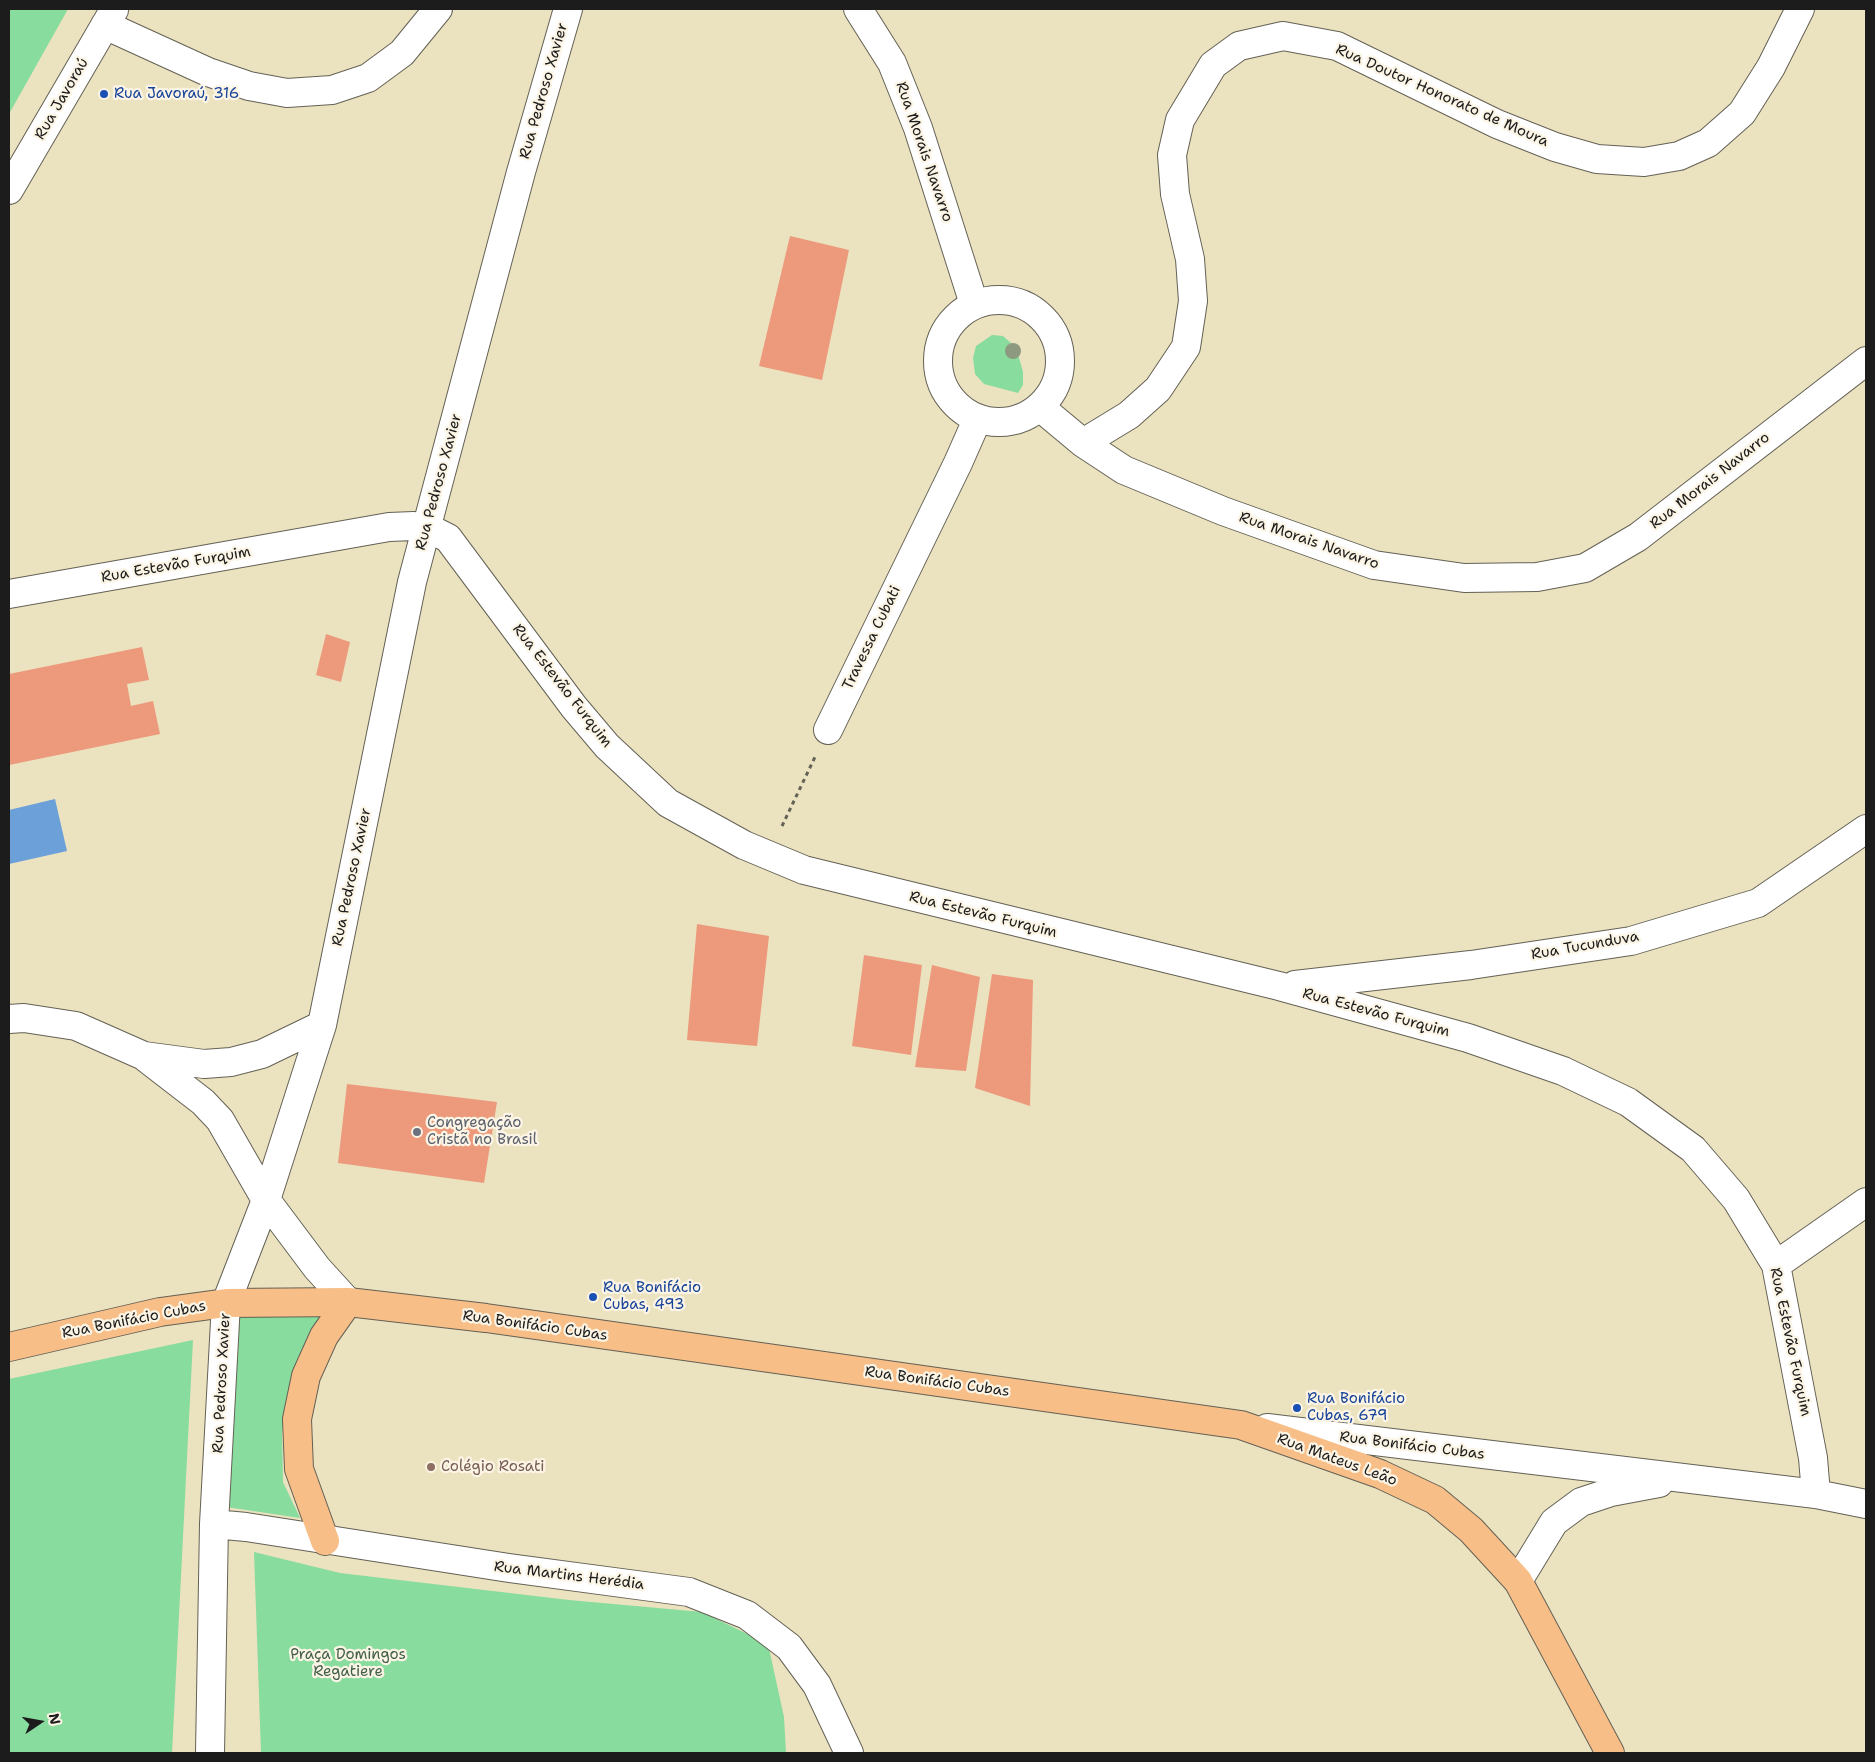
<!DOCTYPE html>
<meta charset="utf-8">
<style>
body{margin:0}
#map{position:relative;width:1875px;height:1762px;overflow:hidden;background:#ebe2c0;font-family:"Shantell Sans",sans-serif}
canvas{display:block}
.frame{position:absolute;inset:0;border:10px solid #1c1c1c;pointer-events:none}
.north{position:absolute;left:15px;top:1697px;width:50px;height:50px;-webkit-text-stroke:4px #fcf5e5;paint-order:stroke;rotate:78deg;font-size:14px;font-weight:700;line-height:20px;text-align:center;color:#1c1c1c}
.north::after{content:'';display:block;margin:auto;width:18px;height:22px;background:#1c1c1c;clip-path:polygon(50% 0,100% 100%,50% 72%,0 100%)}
</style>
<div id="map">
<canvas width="1875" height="1762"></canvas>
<div class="frame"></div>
<div class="north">N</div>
</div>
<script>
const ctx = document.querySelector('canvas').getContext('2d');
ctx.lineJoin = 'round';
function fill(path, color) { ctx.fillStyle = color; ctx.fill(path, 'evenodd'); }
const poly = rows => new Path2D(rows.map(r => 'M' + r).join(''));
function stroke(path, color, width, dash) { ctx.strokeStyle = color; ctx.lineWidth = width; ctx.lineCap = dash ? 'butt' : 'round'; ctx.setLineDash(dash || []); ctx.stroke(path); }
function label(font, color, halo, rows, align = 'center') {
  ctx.font = font + ' "Shantell Sans",sans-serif'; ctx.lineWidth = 4.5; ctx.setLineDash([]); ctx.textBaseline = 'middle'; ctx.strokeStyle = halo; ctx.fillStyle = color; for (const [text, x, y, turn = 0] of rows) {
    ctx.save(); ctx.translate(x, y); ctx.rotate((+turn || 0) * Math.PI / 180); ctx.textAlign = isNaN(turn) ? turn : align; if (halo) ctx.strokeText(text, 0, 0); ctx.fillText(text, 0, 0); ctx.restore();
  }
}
fill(poly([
 [9,9,68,9,9,114],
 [992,335,1003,336,1011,343,1018,354,1023,372,1023,385,1018,393,984,384,975,374,973,358,976,346],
 [331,1313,290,1389,282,1432,283,1482,300,1518,226,1507,240,1314],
 [193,1340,172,1753,9,1753,9,1379],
 [254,1552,340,1573,569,1600,702,1612,768,1644,784,1717,786,1753,261,1753]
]), '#88dc9e');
fill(poly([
 [55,799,67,851,9,864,9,810]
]), '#6ba0d8');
fill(poly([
 [790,236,849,250,822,380,759,366],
 [326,634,350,642,341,682,316,675],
 [142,647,149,680,127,684,131,706,153,701,160,734,9,765,9,674],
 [697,924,769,936,757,1046,687,1040],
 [864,955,922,965,911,1055,852,1046],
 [932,965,980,977,966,1071,915,1067],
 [992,974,1033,980,1030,1106,975,1088],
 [347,1084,497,1102,484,1183,338,1163]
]), '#ec9a7b');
const minor = poly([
 [858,9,892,63,918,128,974,304],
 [105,25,208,72,249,86,287,93,332,90,368,78,402,53,438,9],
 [9,190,114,10],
 '938 361a61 61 0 1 1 122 0a61 61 0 1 1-122 0Z',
 [1041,408,1083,443,1124,470,1223,511,1374,565,1464,578,1537,577,1585,568,1638,537,1866,361],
 [1083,443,1129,415,1158,389,1186,347,1193,301,1190,259,1175,194,1172,155,1180,120,1213,65,1239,46,1283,36,1337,46,1497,124,1555,147,1597,159,1644,162,1679,156,1708,143,1742,113,1771,67,1800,9],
 [9,594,389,527,414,526,428,528,448,538,574,707,607,746,668,803,744,845,804,870,1279,986,1468,1038,1563,1071,1628,1102,1693,1149,1736,1199,1776,1265,1813,1458,1816,1494],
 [828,730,958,463,977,420],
 [1295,985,1471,965,1631,941,1758,903,1866,829],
 [9,1019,24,1018,76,1026,144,1056,204,1064,231,1062,262,1054,322,1025],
 [146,1058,203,1102,220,1120,266,1200,317,1268,348,1302],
 [1776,1265,1866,1202],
 [1267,1428,1816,1494,1866,1504],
 [214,1524,246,1527,509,1568,689,1592,747,1615,789,1647,817,1685,849,1753],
 [1518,1581,1554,1522,1581,1502,1611,1492,1659,1483],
 [210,1753,214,1524,226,1303,266,1200,322,1025,412,582,521,172,568,9]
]);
const major = poly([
 [9,1347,160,1312,226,1303,348,1302,486,1318,1241,1425,1380,1474,1435,1500,1471,1530,1518,1581,1610,1753],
 [325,1541,299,1469,297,1419,306,1376,324,1336,348,1302]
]);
stroke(minor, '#646155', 30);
stroke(major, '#646155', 30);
stroke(poly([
 [782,826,815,757]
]), '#646155', 3, [4, 4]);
stroke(minor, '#fff', 28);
stroke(major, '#f7be87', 28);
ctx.fillStyle = '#8e9a7f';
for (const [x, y] of [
 [1013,351]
]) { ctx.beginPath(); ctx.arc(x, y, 8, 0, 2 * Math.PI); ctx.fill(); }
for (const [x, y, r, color] of [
 [104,94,5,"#1a4fb4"],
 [417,1132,5,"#6b7280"],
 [593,1297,5,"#1a4fb4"],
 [1297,1408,5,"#1a4fb4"],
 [431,1467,5,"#8d6e63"]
]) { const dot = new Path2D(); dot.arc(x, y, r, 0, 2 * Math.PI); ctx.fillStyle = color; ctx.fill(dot); stroke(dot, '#fcf5e5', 2); }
label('15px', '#1c1c1c', '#fcf5e5', [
 ["Rua Pedroso Xavier",544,91,-74],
 ["Rua Doutor Honorato de Moura",1442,96,24],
 ["Rua Javoraú",62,99,-60],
 ["Rua Morais Navarro",924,152,71],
 ["Rua Morais Navarro",1710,481,-38],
 ["Rua Pedroso Xavier",439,482,-75],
 ["Rua Morais Navarro",1309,541,19],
 ["Rua Estevão Furquim",176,565,-10],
 ["Travessa Cubati",872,638,-64],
 ["Rua Estevão Furquim",562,686,52],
 ["Rua Pedroso Xavier",352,877,-78],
 ["Rua Estevão Furquim",983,915,14],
 ["Rua Tucunduva",1585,946,-10],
 ["Rua Estevão Furquim",1376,1013,15],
 ["Rua Bonifácio Cubas",134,1320,-11],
 ["Rua Bonifácio Cubas",535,1326,8],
 ["Rua Estevão Furquim",1790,1342,78],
 ["Rua Bonifácio Cubas",937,1382,8],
 ["Rua Pedroso Xavier",222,1383,-87],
 ["Rua Bonifácio Cubas",1412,1446,7],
 ["Rua Mateus Leão",1337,1460,20],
 ["Rua Martins Herédia",569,1576,7]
]);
label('15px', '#164399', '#fcf5e5', [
 ["Rua Javoraú, 316",114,94],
 ["Rua Bonifácio",603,1288],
 ["Cubas, 493",603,1305],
 ["Rua Bonifácio",1307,1399],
 ["Cubas, 679",1307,1416]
], 'left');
label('15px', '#5b616d', '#fcf5e5', [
 ["Congregação",427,1123],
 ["Cristã no Brasil",427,1140]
], 'left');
label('15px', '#785e54', '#fcf5e5', [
 ["Colégio Rosati",441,1467]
], 'left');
label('15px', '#425f4a', '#fcf5e5', [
 ["Praça Domingos",348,1655],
 ["Regatiere",348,1672]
]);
</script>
